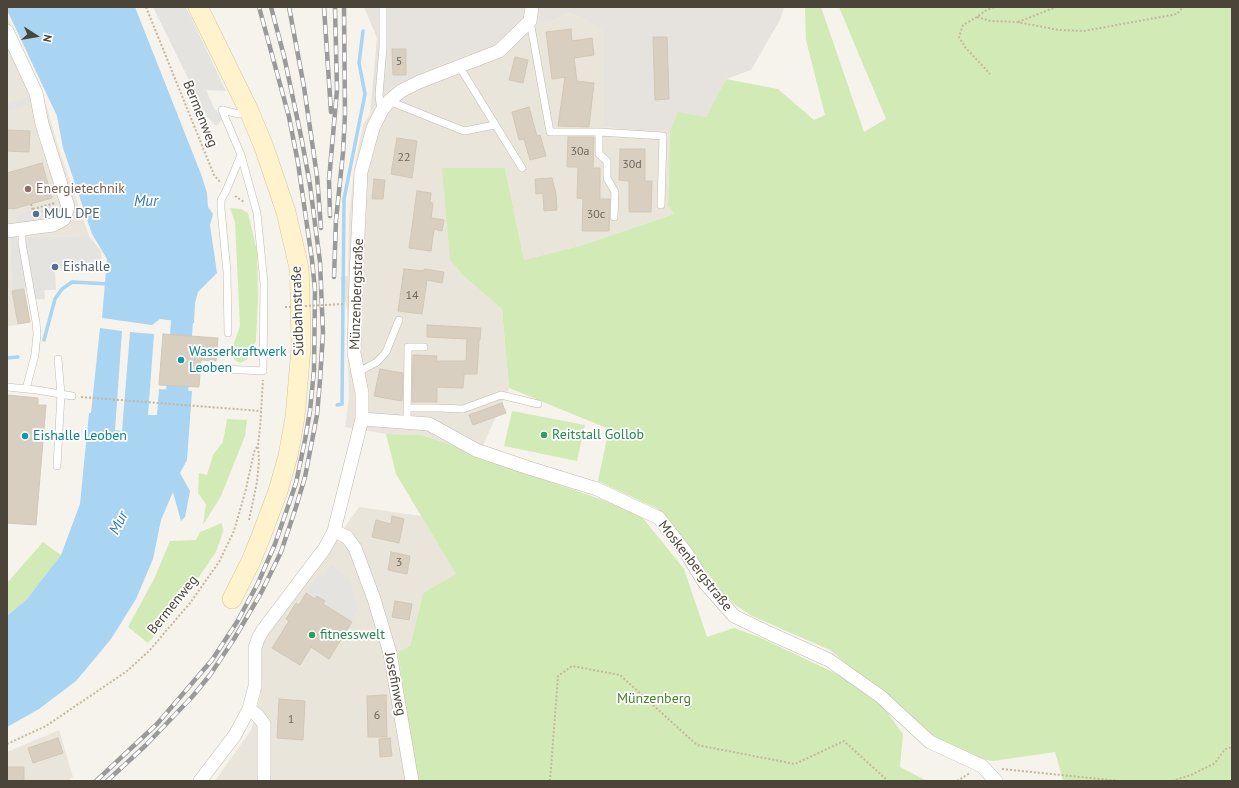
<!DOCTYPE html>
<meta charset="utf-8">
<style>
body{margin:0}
#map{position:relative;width:1239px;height:788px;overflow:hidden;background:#f6f3ec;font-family:"PT Sans",sans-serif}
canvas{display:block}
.frame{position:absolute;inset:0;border:8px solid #4b4439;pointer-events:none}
.north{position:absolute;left:16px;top:16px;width:40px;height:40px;-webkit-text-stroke:3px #fff;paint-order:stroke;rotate:102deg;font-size:11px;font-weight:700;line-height:16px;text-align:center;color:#4b4439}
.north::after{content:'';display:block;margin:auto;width:14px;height:18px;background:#4b4439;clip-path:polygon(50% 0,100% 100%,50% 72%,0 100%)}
</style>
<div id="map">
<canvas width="1239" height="788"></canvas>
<div class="frame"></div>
<div class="north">N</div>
</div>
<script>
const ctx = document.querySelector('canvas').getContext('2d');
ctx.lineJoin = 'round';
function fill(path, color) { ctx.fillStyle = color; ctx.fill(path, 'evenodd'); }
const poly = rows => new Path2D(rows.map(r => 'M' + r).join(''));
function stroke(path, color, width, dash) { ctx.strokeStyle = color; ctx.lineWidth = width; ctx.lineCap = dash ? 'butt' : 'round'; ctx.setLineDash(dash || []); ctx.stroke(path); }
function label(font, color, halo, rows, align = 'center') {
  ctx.font = font + ' "PT Sans",sans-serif'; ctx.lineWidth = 3.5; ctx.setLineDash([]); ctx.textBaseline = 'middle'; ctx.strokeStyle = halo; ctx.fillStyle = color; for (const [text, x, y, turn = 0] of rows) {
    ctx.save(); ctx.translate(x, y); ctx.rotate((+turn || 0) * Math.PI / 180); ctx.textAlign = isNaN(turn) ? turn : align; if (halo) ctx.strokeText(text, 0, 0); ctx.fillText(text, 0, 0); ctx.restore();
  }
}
fill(poly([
 [569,13,582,18,604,33,604,127,651,131,670,130,668,204,674,214,580,246,524,260,505,168,465,277,502,309,509,388,479,454,422,435,386,434,345,427,349,398,347,309,340,277,348,276,349,218,354,170,363,125,385,91,454,59,495,47,524,18,538,17,552,21],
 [7,17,41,87,58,146,89,236,10,237,12,291,18,325,7,326],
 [359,507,421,516,457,575,423,593,410,646,418,781,215,781,251,730,261,694,261,644],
 [59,730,73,777,68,781,7,781,7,752]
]), '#eae5da');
fill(poly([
 [364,7,784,7,781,18,751,70,726,79,706,117,678,113,670,130,651,131,604,127,604,33,582,18,569,13,552,21,542,21,538,17,524,18,495,47,454,59,385,91,370,114,377,38]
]), '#e6e2dd');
fill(poly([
 [805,7,821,7,864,132,886,119,839,7,1232,7,1232,781,1063,781,1055,752,993,761,975,758,936,740,830,650,752,616,734,604,720,589,658,509,598,481,609,429,509,388,502,309,465,277,450,259,442,168,505,168,524,260,580,246,674,214,668,205,670,130,678,112,706,117,726,79,778,89,814,120,825,115,806,40],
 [230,208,241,209,248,213,257,251,258,299,256,341,248,359,240,363,236,361,230,354,240,326,235,222],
 [512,411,585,425,577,461,504,446],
 [227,419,247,420,245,436,221,496,203,525,206,504,198,493,199,473,207,475,213,455,223,442],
 [386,434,422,435,479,454,542,479,638,512,684,569,707,637,734,628,759,637,841,676,879,701,903,734,900,767,927,781,418,781,398,652,410,646,423,593,456,574,396,474],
 [222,523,223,532,216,552,172,616,148,643,128,627,155,577,170,541,196,540,200,532],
 [43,542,61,555,27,599,7,616,7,583]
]), '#d2eab5');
fill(poly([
 [153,7,185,7,191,17,226,91,206,90,214,108,224,118,216,126,207,117],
 [28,97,31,104,7,112,7,104],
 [54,204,56,214,19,225,16,215],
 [89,236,101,251,102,267,55,269,56,290,44,290,45,299,35,299,33,287,12,291,10,237],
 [331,565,350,580,357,609,352,622,323,604,325,601,317,596,315,599,306,593,319,573,324,576]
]), '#e5e3e0');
fill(poly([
 [7,7,135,7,201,174,207,193,208,207,213,214,210,225,217,273,198,292,195,303,194,323,160,319,152,325,102,318,107,259,92,234,63,148,57,116,7,10],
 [100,328,122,331,115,430,122,431,130,332,154,334,148,415,157,415,159,389,192,391,187,460,180,473,190,491,185,517,181,521,173,492,161,520,153,559,136,599,111,639,76,681,39,709,7,727,7,616,27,599,61,555,80,504,89,413,91,413]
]), '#a9d4f2');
stroke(poly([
 [44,340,55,299,62,289,72,282,109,284],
 [7,358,18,357],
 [337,405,342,404,344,199,365,94,359,63,363,31]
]), '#a9d4f2', 3.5);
stroke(poly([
 [175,420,184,293]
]), '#a9d4f2', 22);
const building = poly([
 [571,29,572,41,592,38,594,55,574,58,577,81,594,83,589,127,558,126,565,77,552,79,546,32,571,29],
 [653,37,667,37,669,99,655,100,653,37],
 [392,49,406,49,406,75,393,75,392,49],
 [515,57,528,60,523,83,509,80,515,57],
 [529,107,537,136,540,135,546,156,530,160,524,139,519,140,512,112,529,107],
 [7,130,30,131,29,152,7,151,7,130],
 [568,137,594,137,593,168,600,168,600,199,610,199,609,231,582,231,583,199,577,198,578,167,567,167,568,137],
 [397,138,417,141,412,178,391,174,397,138],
 [620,149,645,149,645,181,652,181,651,212,629,212,629,181,619,180,620,149],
 [42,163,52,198,13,209,13,208,7,209,7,173,42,163],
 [552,178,556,194,557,210,544,211,543,193,536,194,535,179,552,178],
 [374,179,385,180,383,199,372,199,374,179],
 [417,191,431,193,430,202,433,203,431,218,444,220,442,231,434,229,431,251,409,248,417,191],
 [404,269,424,271,424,269,444,272,442,283,427,280,422,314,398,311,404,269],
 [24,289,30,322,18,324,12,291,24,289],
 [427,325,481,328,480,340,479,340,477,374,464,374,463,388,437,387,437,402,412,402,413,355,437,356,436,361,466,361,467,339,427,337,427,325],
 [163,334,218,338,216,361,201,360,199,387,159,385,163,334],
 [380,369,403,373,402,401,374,396,380,369],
 [7,395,38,398,38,405,46,405,36,525,7,523,7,395],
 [502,403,506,413,473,425,469,415,502,403],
 [392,516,404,519,399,543,372,537,376,520,391,524,392,516],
 [391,552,410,556,407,574,388,570,391,552],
 [306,593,315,599,317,596,325,601,323,604,352,622,329,659,311,647,300,665,272,648,289,621,286,619,296,603,299,605,306,593],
 [395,601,412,604,409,620,392,617,395,601],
 [386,695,387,737,368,737,367,696,386,695],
 [279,699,305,701,303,740,277,738,279,699],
 [58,738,63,753,33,763,28,748,58,738],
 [390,738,392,756,380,757,379,739,390,738],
 [7,767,24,767,24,781,7,781,7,767]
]);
fill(building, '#d8cfc1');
stroke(building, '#d3c7b4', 1);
const service = poly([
 [530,21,550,132,599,132,663,136,661,205],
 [459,66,522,168],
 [389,101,464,131,495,125],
 [222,110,241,155,226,191,221,200,221,209,227,272,228,333],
 [222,110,239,114,249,112],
 [381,112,379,95,383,47,383,7],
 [599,132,599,154,607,161,607,178,615,192,614,217],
 [22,230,22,243,36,322,37,334,35,355,26,389],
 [224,369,263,371,264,283,257,213,241,155],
 [358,372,377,362,386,352,399,320],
 [7,387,37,390,72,396],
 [408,408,440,408,463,409,501,395,538,404],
 [407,422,408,347,424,347],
 [57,466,61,394,58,359]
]);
const minor = poly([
 [7,31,36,93,42,124,68,207,64,219,53,225,7,231],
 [362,419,429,424,476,450,529,468,597,489,659,518,687,554,704,582,734,616,769,633,829,660,880,696,930,742,982,766,996,781],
 [334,531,347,537,355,548,374,599,390,653,412,781],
 [249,709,258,716,264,724,264,781],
 [200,781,235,735,249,709,255,686,255,648,258,639,263,630,325,548,334,531,362,419,362,393,354,353,356,278,361,172,373,128,381,112,389,101,401,91,419,82,499,51,530,21,532,7]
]);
const secondary = poly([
 [198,7,249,111,264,147,286,212,299,268,300,292,301,348,295,417,288,456,278,491,260,539,251,561,232,599]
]);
stroke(service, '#c2bbae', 8);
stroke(minor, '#c2bbae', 14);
stroke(secondary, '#d6c79b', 20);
stroke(poly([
 [146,7,214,175,220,182],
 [994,7,985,11,977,17,991,21,1017,22,1059,30,1084,31,1177,14,1183,7],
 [977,17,963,25,959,37,965,47,990,74],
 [1018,22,1056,7],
 [235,196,244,202],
 [31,204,34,214],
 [33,209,55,203],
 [81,397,261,411],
 [249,520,257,482,259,461,258,446],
 [7,744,46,726,127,671,149,651,190,603,219,562,234,531,246,489,254,452,258,445,260,428,263,380],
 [1002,769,1120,781],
 [550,781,558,676,572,666,620,675,697,745,795,764,844,741,888,781],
 [957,781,970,773],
 [1172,781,1191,775,1215,763,1225,749,1232,747]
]), '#c4b79f', 2, [2, 2]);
stroke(service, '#fff', 7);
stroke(minor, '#fff', 13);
stroke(secondary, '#fff3cd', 19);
const rail = poly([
 [289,7,304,87,317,176,321,228],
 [324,7,331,112],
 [330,216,329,180,337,90,335,7],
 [334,277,336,220,343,153,345,114,344,7],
 [96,781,157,724,212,660,237,622,258,583,275,544,296,483,305,440,310,411,314,370,315,290,312,260,298,163,289,117,259,7],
 [107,781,145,746,192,697,210,675,234,639,261,593,281,552,296,507,305,477,317,415,320,380,323,333,320,262,310,185,302,141,284,56,271,7]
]);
stroke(rail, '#9a9a9a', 4.5);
stroke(rail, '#fff', 3, [9]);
stroke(poly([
 [285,307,344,304]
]), '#c4b79f', 2, [2, 2]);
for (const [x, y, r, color] of [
 [28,189,4,"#8d6e63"],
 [36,214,4,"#5c6f8a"],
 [55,267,4,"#5c6f8a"],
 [181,360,4,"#0f9aa8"],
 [544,435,4,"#2e9e5b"],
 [25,436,4,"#0f9aa8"],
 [312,635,4,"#2e9e5b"]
]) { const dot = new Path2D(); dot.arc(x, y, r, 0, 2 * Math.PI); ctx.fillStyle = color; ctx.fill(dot); stroke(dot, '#fff', 1.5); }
label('12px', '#6e675b', null, [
 ["5",399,62],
 ["30a",580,152],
 ["22",404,158],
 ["30d",632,165],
 ["30c",596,215],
 ["14",412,296],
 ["3",399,563],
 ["6",377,716],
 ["1",291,720]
]);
label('14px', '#4b4439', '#fff', [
 ["Bermenweg",200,114,68],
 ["Münzenbergstraße",357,294,-88],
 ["Südbahnstraße",298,311,-92],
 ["Moskenbergstraße",695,566,52],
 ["Bermenweg",173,605,-51],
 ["Josefinweg",395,684,79]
]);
label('14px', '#785e54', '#fff', [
 ["Energietechnik",36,189]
], 'left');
label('14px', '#4e5e75', '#fff', [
 ["MUL DPE",44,214],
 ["Eishalle",63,267]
], 'left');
label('14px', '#0d838f', '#fff', [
 ["Wasserkraftwerk",189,352],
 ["Leoben",189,368],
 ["Eishalle Leoben",33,436]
], 'left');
label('14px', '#27864d', '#fff', [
 ["Reitstall Gollob",552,435],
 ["fitnesswelt",320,635]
], 'left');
label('14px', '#4a7f2a', '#fff', [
 ["Münzenberg",654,699]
]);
label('italic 15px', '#2e7ab2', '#fff', [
 ["Mur",146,202],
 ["Mur",119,523,-63]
]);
</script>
